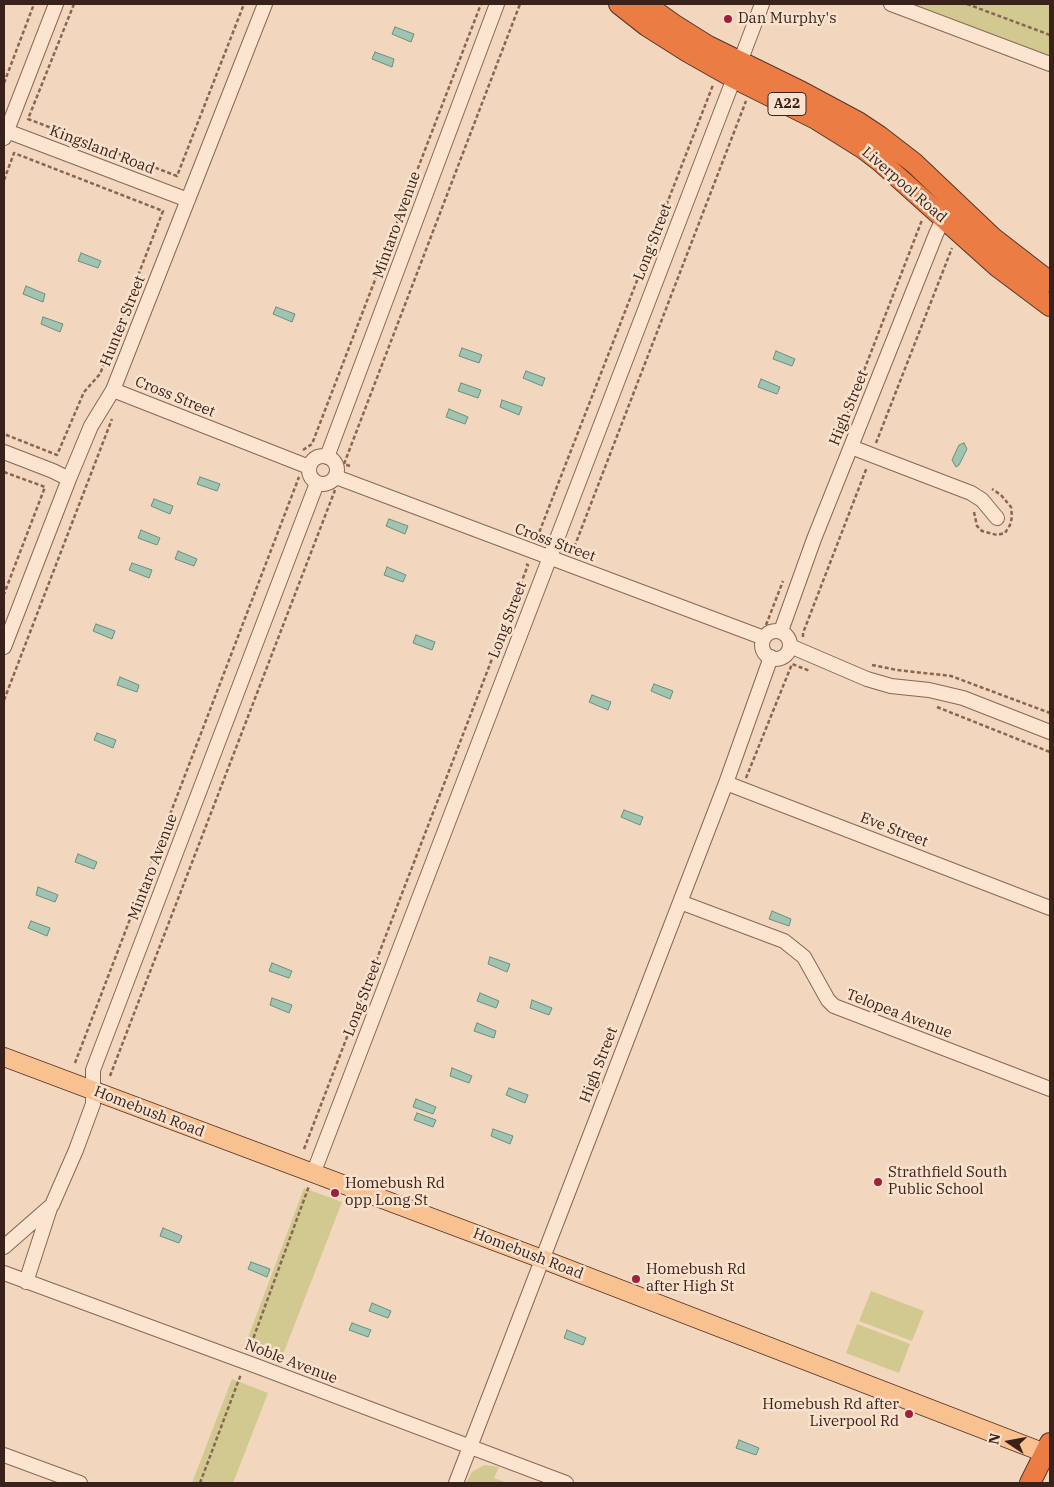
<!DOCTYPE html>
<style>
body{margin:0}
#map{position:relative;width:1054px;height:1487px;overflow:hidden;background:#f2d6bd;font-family:"IBM Plex Serif",serif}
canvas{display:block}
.frame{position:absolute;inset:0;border:5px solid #39221a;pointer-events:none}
.north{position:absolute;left:984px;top:1417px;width:50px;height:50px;-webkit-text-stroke:4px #f9e2cd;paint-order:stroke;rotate:282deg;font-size:14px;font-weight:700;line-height:20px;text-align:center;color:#39221a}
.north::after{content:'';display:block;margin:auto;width:18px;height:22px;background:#39221a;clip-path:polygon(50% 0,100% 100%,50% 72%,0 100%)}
</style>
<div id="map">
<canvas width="1054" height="1487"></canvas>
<div class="frame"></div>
<div class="north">N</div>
</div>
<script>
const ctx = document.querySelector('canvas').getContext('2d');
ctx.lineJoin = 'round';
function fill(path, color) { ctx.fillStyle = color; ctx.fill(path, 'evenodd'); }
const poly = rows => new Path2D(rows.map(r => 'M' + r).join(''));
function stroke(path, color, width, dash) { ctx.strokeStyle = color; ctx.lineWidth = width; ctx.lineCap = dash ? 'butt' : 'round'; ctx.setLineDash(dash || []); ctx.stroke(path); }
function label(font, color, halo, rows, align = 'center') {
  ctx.font = font + ' "IBM Plex Serif",serif'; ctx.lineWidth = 5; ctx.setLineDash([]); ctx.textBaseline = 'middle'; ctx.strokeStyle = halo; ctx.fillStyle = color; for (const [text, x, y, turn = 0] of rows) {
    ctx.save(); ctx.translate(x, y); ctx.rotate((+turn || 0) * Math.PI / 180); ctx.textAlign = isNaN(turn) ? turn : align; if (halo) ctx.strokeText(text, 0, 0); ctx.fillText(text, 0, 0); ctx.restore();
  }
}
fill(poly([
 [908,4,1050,4,1050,57],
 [304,1188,342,1202,282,1357,246,1343],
 [871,1291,924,1311,912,1341,859,1321],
 [857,1324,910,1344,899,1373,846,1353],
 [232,1379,268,1393,233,1483,192,1483],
 [484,1465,499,1467,494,1478,507,1483,466,1483,472,1472]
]), '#d1c990');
const water = poly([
 [395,27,414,34,411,42,392,34,395,27],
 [375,52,394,59,392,67,372,59,375,52],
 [81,253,101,261,98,268,78,261,81,253],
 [26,286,45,294,43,302,23,294,26,286],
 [276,307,295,314,292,322,273,314,276,307],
 [43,317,63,324,60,332,41,324,43,317],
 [462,348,482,355,479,363,459,356,462,348],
 [776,351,795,359,792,366,773,359,776,351],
 [526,371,545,378,542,386,523,378,526,371],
 [761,379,780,387,777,394,758,387,761,379],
 [461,383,481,390,478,398,458,391,461,383],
 [502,400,522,407,519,415,500,407,502,400],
 [449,409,468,417,465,424,446,417,449,409],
 [964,443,967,449,959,465,956,467,952,460,959,445,964,443],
 [200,477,220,484,217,491,197,484,200,477],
 [154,499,173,506,170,514,151,506,154,499],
 [389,519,408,526,405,534,386,526,389,519],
 [141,530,160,538,157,545,138,538,141,530],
 [178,551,197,559,194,566,175,559,178,551],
 [132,563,152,570,149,578,129,570,132,563],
 [387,567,406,575,403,582,384,575,387,567],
 [96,624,115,631,112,639,93,631,96,624],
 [416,635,435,642,432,650,413,643,416,635],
 [120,677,139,685,137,692,117,685,120,677],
 [654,684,673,691,670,699,651,691,654,684],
 [592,695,611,702,608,710,589,702,592,695],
 [97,733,116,740,113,748,94,740,97,733],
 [624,810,643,817,640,825,621,817,624,810],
 [78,854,97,862,94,869,75,862,78,854],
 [38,887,58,895,55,902,36,895,38,887],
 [772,911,791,919,789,926,769,919,772,911],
 [31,921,50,928,47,936,28,928,31,921],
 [490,957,510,964,507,972,488,964,490,957],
 [272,963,292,971,289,978,269,971,272,963],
 [480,993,499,1001,496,1008,477,1001,480,993],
 [272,998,292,1005,289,1013,270,1005,272,998],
 [532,1000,552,1008,549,1015,530,1008,532,1000],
 [477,1023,496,1031,494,1038,474,1031,477,1023],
 [452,1068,472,1076,469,1083,450,1076,452,1068],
 [509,1088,528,1095,525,1103,506,1095,509,1088],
 [416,1099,436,1107,433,1114,413,1107,416,1099],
 [417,1113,436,1120,433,1127,414,1120,417,1113],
 [493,1129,513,1136,510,1144,491,1136,493,1129],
 [163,1228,182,1236,179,1243,160,1236,163,1228],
 [251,1262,270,1269,267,1277,248,1269,251,1262],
 [372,1303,391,1311,388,1318,369,1311,372,1303],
 [352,1323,371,1330,368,1337,349,1330,352,1323],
 [567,1330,586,1338,583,1345,564,1338,567,1330],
 [739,1440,759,1448,756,1455,736,1448,739,1440]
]);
fill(water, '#a1c3b1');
stroke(water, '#67917d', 1);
const minor = poly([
 [891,4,1050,64],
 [740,62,762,4],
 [4,130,188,200],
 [4,138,56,4],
 [113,390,309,467],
 [851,447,971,493,982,500,997,518],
 [4,452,53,471,69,479],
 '309 470a14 14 0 1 1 28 0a14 14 0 1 1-28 0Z',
 [327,457,497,4],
 [336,477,764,638],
 [781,631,814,539,936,234,947,211],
 '762 645a14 14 0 1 1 28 0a14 14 0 1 1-28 0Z',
 [790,646,867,679,891,686,929,690,963,698,1050,732],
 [4,647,69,479,91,426,113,390,265,4],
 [726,783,1050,908],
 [680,902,784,941,804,957,828,1000,834,1006,1050,1089],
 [313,1174,734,78],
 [4,1247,52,1205,76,1150,93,1104,93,1070,317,483],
 [4,1273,259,1367,566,1483],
 [26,1282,50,1208],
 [4,1455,80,1483],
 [456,1483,726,783,771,657]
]);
const major = poly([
 [4,1057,542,1259,1050,1455]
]);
const highway = poly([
 [619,4,647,26,688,52,734,78,816,119,864,149,881,162,998,267,1050,306],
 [645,4,673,24,708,46,802,92,858,122,879,136,914,163,993,238,1050,282],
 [1030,1483,1050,1443]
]);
stroke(minor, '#8b6554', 16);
stroke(major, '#583529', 20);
stroke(highway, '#583529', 22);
stroke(poly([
 [74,4,28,119,177,176,244,4],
 [967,4,1050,35],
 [4,83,34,4],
 [4,180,14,153,163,211,100,374,84,392,57,455,4,434],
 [836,443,922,220],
 [876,443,952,248],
 [303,450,312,444,481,4],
 [350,466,344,464,520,4],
 [4,472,45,487,4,594],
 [974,512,977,526,982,531,997,535,1005,533,1010,525,1012,517,1011,507,1001,495,992,489],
 [537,538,713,85],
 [572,553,746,101],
 [766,625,783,581],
 [803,637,803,633,867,467],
 [872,665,897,670,951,676,1050,713],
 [4,700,112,419],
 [937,707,1050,752],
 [746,778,792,664,810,671],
 [75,1063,299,477],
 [110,1076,335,490],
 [304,1149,528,565,526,564],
 [249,1350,309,1186],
 [200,1483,241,1374]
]), '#8b6554', 2.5, [4, 2.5]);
stroke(minor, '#fce5d0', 14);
stroke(major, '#fac190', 18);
stroke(highway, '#eb7c44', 20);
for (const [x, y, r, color] of [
 [728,19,5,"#a01f3d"],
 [878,1182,5,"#a01f3d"],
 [335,1193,5,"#a01f3d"],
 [636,1279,5,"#a01f3d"],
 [909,1414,5,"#a01f3d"]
]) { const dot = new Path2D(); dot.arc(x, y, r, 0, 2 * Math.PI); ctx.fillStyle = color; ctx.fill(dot); stroke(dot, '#f9e2cd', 2); }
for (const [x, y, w] of [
 [787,104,38]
]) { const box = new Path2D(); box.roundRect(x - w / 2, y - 11.5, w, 23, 4); ctx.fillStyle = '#f9e2cd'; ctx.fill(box); stroke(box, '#39221a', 1); }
label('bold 14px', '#39221a', null, [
 ["A22",787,104]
]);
label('15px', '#39221a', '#f9e2cd', [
 ["Dan Murphy's",738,19],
 ["Strathfield South",888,1173],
 ["Public School",888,1190],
 ["Homebush Rd",345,1184],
 ["opp Long St",345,1201],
 ["Homebush Rd",646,1270],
 ["after High St",646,1287],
 ["Homebush Rd after",899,1405,"right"],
 ["Liverpool Rd",899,1422,"right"]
], 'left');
label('15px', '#39221a', '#f9e2cd', [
 ["Kingsland Road",102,150,21],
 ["Liverpool Road",904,185,41],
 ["Mintaro Avenue",397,225,-70],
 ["Long Street",653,242,-69],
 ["Hunter Street",123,321,-68],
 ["Cross Street",175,397,22],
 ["High Street",849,408,-68],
 ["Cross Street",555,543,20],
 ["Long Street",508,620,-69],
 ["Eve Street",894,830,21],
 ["Mintaro Avenue",153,867,-69],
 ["Long Street",363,998,-69],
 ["Telopea Avenue",899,1014,21],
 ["High Street",599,1065,-69],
 ["Homebush Road",149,1112,21],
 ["Homebush Road",528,1254,21],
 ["Noble Avenue",291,1362,21]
]);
</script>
